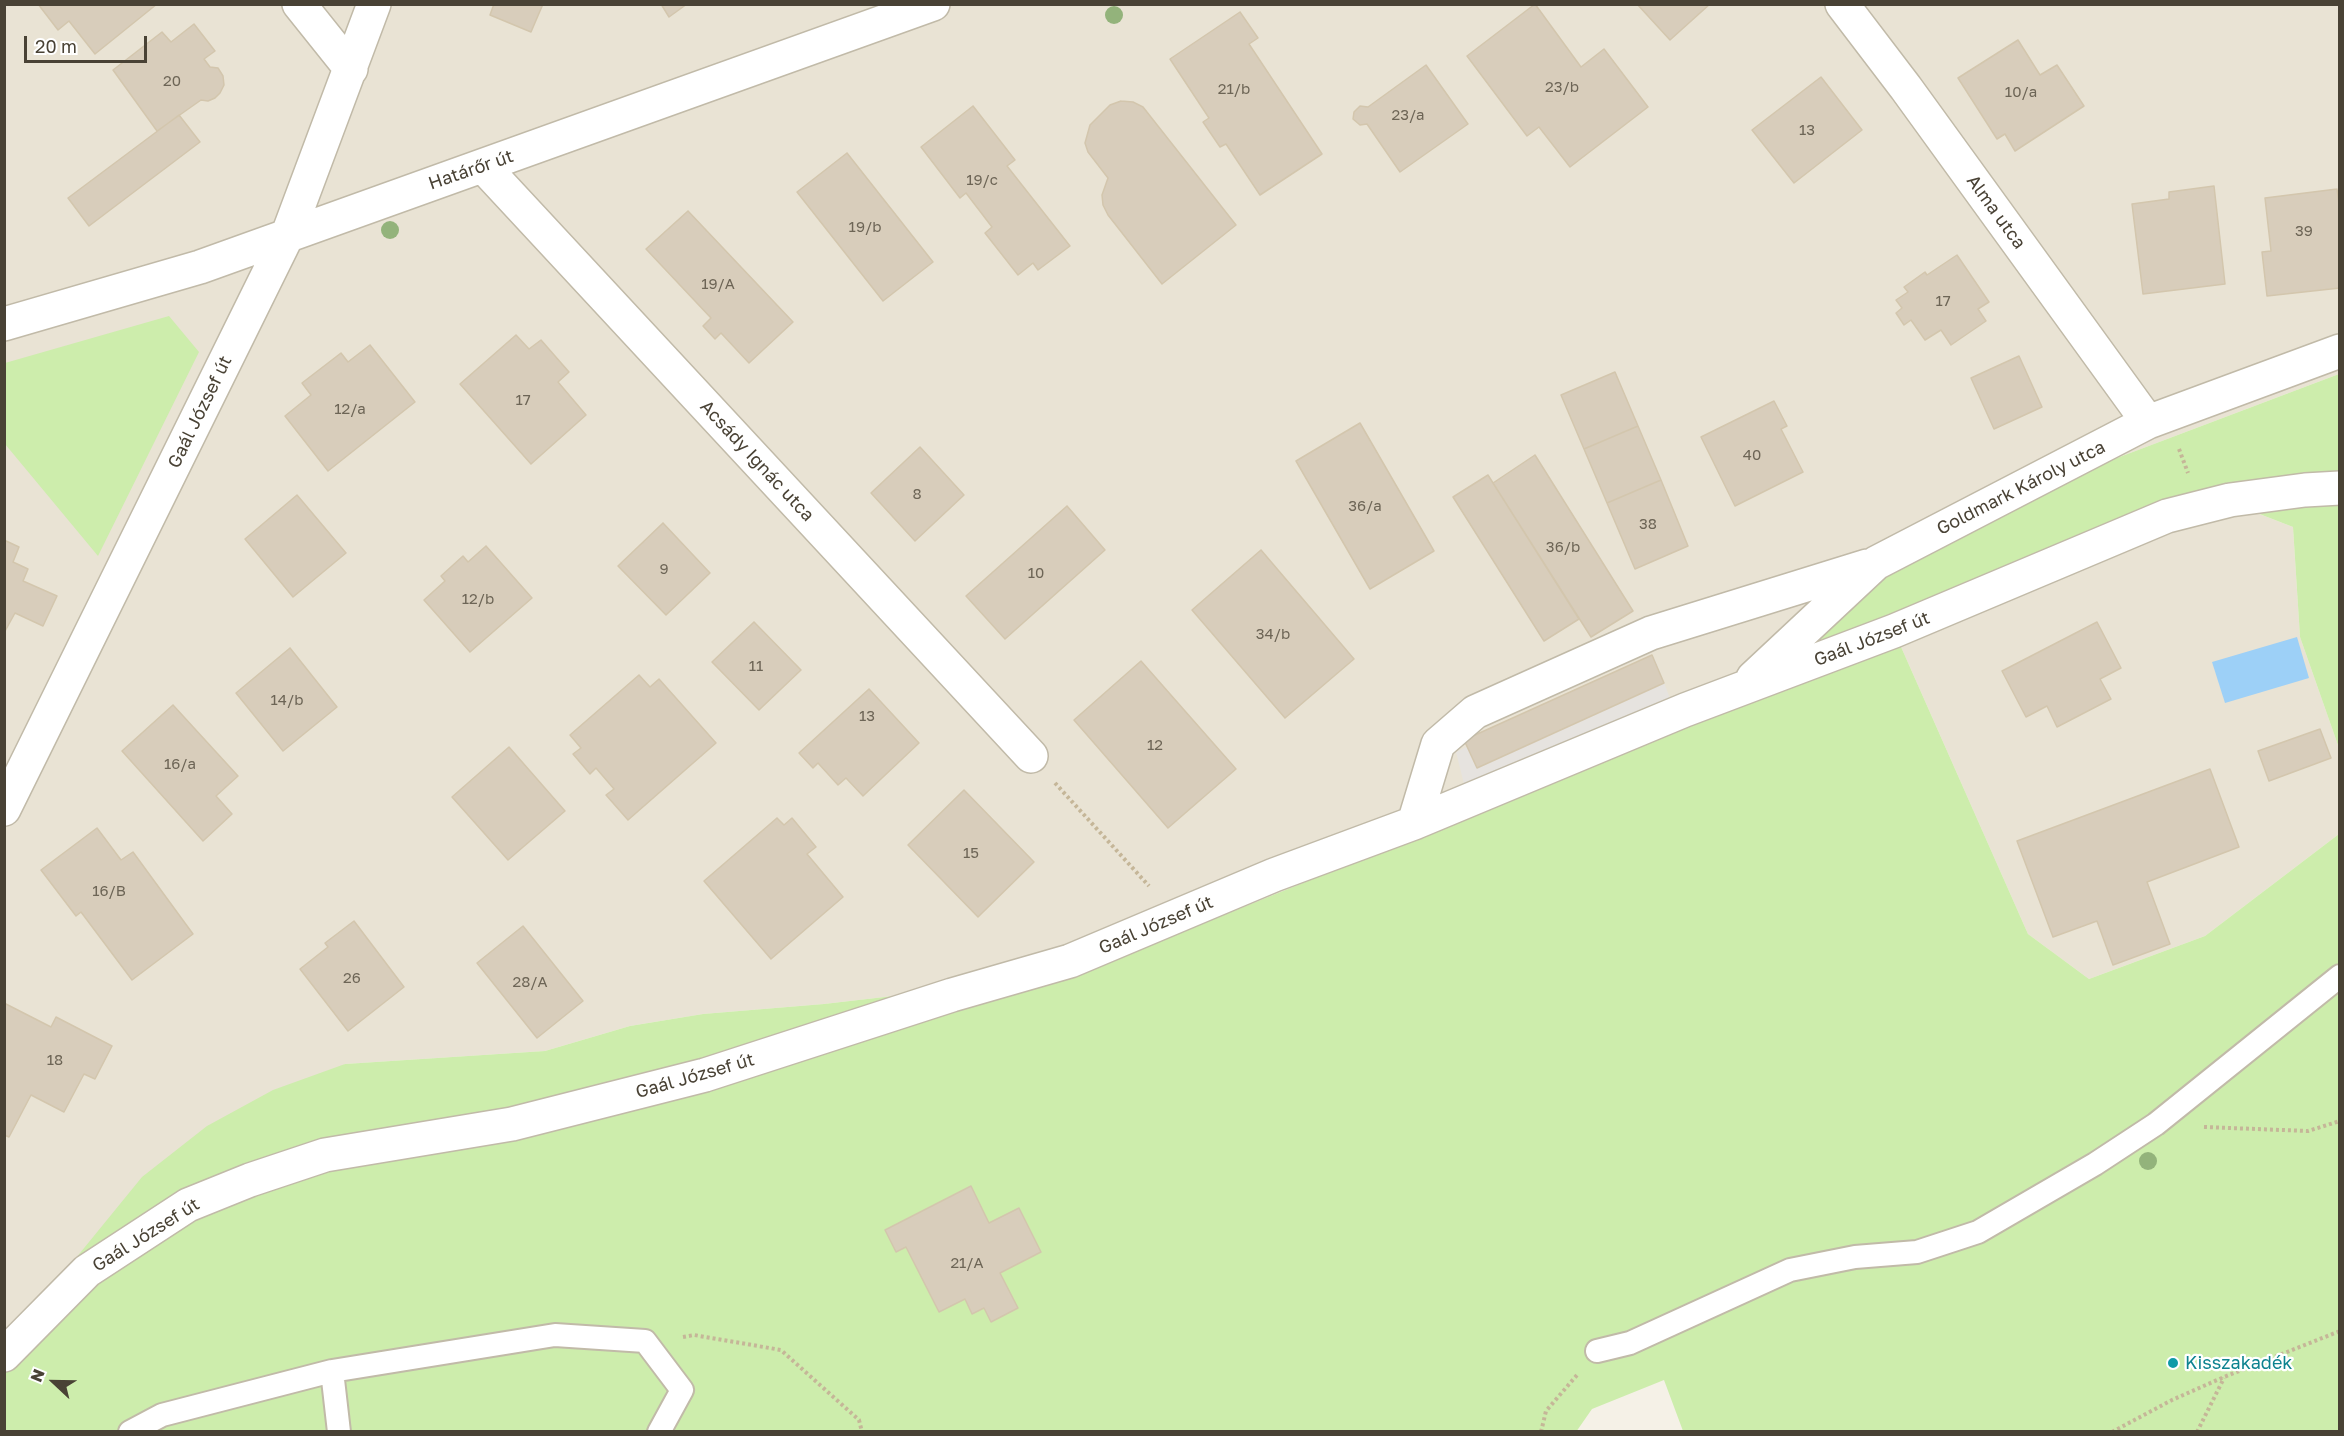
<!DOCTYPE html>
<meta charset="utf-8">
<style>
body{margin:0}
#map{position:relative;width:2344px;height:1436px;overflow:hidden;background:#f5f1e7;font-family:"Golos Text",sans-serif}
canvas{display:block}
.frame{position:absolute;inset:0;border:6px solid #494235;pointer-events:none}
.north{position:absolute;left:24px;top:1352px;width:60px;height:60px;-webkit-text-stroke:4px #fff;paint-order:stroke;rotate:292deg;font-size:16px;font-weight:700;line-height:24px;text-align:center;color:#494235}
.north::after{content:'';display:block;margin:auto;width:21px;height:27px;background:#494235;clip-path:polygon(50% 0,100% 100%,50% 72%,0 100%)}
.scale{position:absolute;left:24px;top:36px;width:123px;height:27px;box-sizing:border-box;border:3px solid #494235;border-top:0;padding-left:8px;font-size:18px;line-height:21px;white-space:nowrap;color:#494235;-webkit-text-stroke:4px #fff;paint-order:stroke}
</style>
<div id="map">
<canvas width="2344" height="1436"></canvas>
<div class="frame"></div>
<div class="north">N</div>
<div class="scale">20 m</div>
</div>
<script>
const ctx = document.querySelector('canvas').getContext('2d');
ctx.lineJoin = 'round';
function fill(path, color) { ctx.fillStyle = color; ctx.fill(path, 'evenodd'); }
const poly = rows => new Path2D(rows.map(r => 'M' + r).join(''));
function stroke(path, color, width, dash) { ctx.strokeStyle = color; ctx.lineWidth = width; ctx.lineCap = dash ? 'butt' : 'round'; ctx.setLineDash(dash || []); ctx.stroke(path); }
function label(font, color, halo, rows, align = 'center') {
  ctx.font = font + ' "Golos Text",sans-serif'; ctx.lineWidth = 4.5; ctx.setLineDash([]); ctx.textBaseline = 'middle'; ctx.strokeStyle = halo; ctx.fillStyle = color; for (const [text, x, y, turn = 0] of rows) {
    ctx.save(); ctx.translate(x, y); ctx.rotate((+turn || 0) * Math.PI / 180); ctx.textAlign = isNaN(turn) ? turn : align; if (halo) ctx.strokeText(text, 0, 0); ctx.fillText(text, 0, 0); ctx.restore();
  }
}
fill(poly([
 [5,5,2339,5,2339,374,2109,461,1904,562,1756,700,1075,975,824,1004,703,1014,630,1026,545,1051,345,1064,5,1345],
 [2203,492,2293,527,2300,637,2339,748,2339,834,2205,936,2089,979,2028,934,1894,631]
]), '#e9e3d4');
fill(poly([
 [169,316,199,352,98,556,5,444,5,363],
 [2339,374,2339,748,2300,637,2293,527,2203,492,1894,631,2028,934,2089,979,2205,936,2339,834,2339,1431,1683,1431,1664,1380,1592,1409,1576,1432,5,1432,5,1345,142,1177,207,1126,273,1090,345,1064,545,1051,630,1026,703,1014,824,1004,1075,975,1756,700,1882,569,1904,562,2109,461]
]), '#cdedac');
fill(poly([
 [1655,659,1676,714,1468,800,1456,752]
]), '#e6e3df');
fill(poly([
 [2297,637,2309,678,2225,703,2212,662]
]), '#9dd0f7');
const building = poly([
 [38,4,157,4,95,54,69,21,58,30,38,4],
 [494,4,543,4,531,32,490,15,494,4],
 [661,4,687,4,669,17,661,4],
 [1535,4,1581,67,1604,49,1648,107,1570,167,1539,127,1527,136,1467,56,1535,4],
 [1637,4,1710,4,1670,40,1637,4],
 [1240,12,1258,38,1249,44,1322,154,1260,195,1226,144,1220,147,1203,122,1209,118,1170,59,1240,12],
 [194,24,215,51,204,59,210,67,218,68,223,76,224,85,220,93,215,98,208,101,201,100,157,131,113,70,162,32,171,42,194,24],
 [2018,40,2040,75,2057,65,2084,106,2015,151,2005,134,1997,139,1958,78,2018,40],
 [1426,65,1468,124,1400,172,1367,124,1360,125,1353,119,1354,112,1360,106,1368,107,1426,65],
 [1821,77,1862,130,1794,183,1752,130,1821,77],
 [1121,101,1133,102,1143,107,1236,225,1162,284,1108,215,1103,205,1102,195,1108,178,1088,152,1085,143,1090,125,1110,105,1121,101],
 [973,106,1015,160,1007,166,1070,246,1038,270,1033,263,1018,275,985,233,992,227,966,193,960,198,921,147,973,106],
 [179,115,200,142,89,226,68,198,179,115],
 [847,153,933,262,883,301,797,192,847,153],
 [2214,186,2225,284,2143,294,2132,204,2169,199,2169,192,2214,186],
 [2337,189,2340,211,2340,288,2267,296,2262,252,2271,251,2265,198,2337,189],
 [688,211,793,322,749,363,721,333,715,339,703,326,711,318,646,249,688,211],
 [1957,255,1989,302,1978,309,1986,321,1951,345,1941,330,1925,340,1911,320,1904,325,1896,313,1902,308,1896,300,1908,292,1904,287,1925,272,1927,275,1957,255],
 [516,335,529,349,541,340,569,372,558,382,586,415,531,464,460,384,516,335],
 [370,345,415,402,328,471,285,416,311,395,302,383,341,353,348,362,370,345],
 [2019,356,2042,407,1994,429,1971,378,2019,356],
 [1615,372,1638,426,1584,449,1561,395,1615,372],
 [1774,401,1787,426,1781,429,1803,472,1735,506,1701,437,1774,401],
 [1360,423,1434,551,1370,589,1296,461,1360,423],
 [1638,426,1661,480,1607,503,1584,449,1638,426],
 [920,447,964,495,915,541,871,493,920,447],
 [1535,455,1633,611,1591,637,1493,483,1535,455],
 [1488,475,1579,619,1544,641,1453,497,1488,475],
 [1661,480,1688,546,1635,569,1607,503,1661,480],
 [297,495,346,553,293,597,245,539,297,495],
 [1067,506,1105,550,1005,639,966,596,1067,506],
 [663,523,710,573,666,615,618,566,663,523],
 [4,540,19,547,13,562,28,569,23,581,57,596,43,626,15,613,4,633,4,540],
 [486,546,532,598,470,652,424,600,445,581,441,576,463,556,468,562,486,546],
 [1261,550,1354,659,1285,718,1192,610,1261,550],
 [754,622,801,670,759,710,712,662,754,622],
 [2097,622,2121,668,2100,679,2111,699,2057,727,2047,706,2026,717,2002,671,2097,622],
 [290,648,337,707,283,751,236,693,290,648],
 [1652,655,1664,683,1477,768,1464,740,1652,655],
 [1141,661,1236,769,1168,828,1074,720,1141,661],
 [639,675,650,687,659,679,716,743,628,820,606,795,614,789,596,768,590,774,573,754,581,748,570,735,639,675],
 [869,689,919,743,863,796,846,778,838,785,818,763,813,768,799,753,869,689],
 [173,705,238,776,216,796,232,814,203,841,122,751,173,705],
 [2320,729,2331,758,2269,781,2258,751,2320,729],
 [509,747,565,811,508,860,452,797,509,747],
 [2210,769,2239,847,2147,882,2170,944,2113,965,2097,921,2053,937,2017,841,2210,769],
 [964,790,1034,862,978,917,908,845,964,790],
 [777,818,784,825,792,818,816,847,807,854,843,897,771,959,704,881,777,818],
 [97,828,121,860,133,852,193,934,132,980,81,912,76,916,41,870,97,828],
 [354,921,404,987,348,1031,300,969,328,947,325,943,354,921],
 [523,926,583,1001,537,1038,477,963,523,926],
 [4,1003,51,1027,56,1017,112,1046,95,1079,84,1074,64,1112,31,1095,9,1137,4,1135,4,1003],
 [971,1186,989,1223,1019,1208,1041,1252,1000,1273,1018,1308,991,1322,984,1308,972,1314,965,1299,939,1312,906,1247,896,1252,885,1230,971,1186]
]);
fill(building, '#d8cdbb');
stroke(building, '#d3c6ad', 1.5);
const service = poly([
 [1597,1351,1630,1343,1790,1270,1855,1257,1917,1252,1978,1232,2095,1164,2156,1124,2340,976],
 [332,1371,555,1335,645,1341,682,1390,659,1432],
 [130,1432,162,1415,332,1371,339,1432]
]);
const minor = poly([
 [299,4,351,69],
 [1842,4,1906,88,2148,422],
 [483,166,1031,756],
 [4,324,200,267,933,4],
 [1753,678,1876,563,2148,422,2340,351],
 [4,809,288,234,374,4],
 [1414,823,1438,744,1475,712,1651,633,1867,566],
 [4,1355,87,1271,188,1205,250,1180,325,1155,512,1124,705,1075,952,995,1070,961,1274,875,1414,823,1685,710,1894,631,2167,516,2230,500,2305,490,2340,488]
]);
stroke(service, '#c1baa8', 26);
stroke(minor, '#c1baa8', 36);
stroke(poly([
 [2179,449,2188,473],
 [1055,783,1149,886],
 [2204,1127,2308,1131,2340,1121],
 [683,1337,694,1335,781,1350,859,1420,862,1432],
 [1541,1432,1546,1411,1577,1375],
 [2112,1432,2172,1400,2224,1377,2340,1331],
 [2197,1432,2224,1378]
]), '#c5b698', 4, [3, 3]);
stroke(service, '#fff', 22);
stroke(minor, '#fff', 33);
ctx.fillStyle = '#93b37b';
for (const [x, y] of [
 [1114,15],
 [390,230],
 [2148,1161]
]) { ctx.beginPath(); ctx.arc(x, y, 9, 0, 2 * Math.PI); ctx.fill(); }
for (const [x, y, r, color] of [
 [2173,1363,6,"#0f9aa8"]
]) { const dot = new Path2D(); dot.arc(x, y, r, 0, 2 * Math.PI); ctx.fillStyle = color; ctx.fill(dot); stroke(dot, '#fff', 2); }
label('15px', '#6d6556', null, [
 ["20",172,81],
 ["23/b",1562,87],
 ["21/b",1234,89],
 ["10/a",2021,92],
 ["23/a",1408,115],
 ["13",1807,130],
 ["19/c",982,180],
 ["19/b",865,227],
 ["39",2304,231],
 ["19/A",718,284],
 ["17",1943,301],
 ["17",523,400],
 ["12/a",350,409],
 ["40",1752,455],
 ["8",917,494],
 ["36/a",1365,506],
 ["38",1648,524],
 ["36/b",1563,547],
 ["9",664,569],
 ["10",1036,573],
 ["12/b",478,599],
 ["34/b",1273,634],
 ["11",756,666],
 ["14/b",287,700],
 ["13",867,716],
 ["12",1155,745],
 ["16/a",180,764],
 ["15",971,853],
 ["16/B",109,891],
 ["26",352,978],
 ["28/A",530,982],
 ["18",55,1060],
 ["21/A",967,1263]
]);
label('18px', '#494235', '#fff', [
 ["Határőr út",471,170,-19],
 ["Alma utca",1996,212,54],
 ["Gaál József út",200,412,-64],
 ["Acsády Ignác utca",757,461,47],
 ["Goldmark Károly utca",2021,488,-27],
 ["Gaál József út",1872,639,-21],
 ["Gaál József út",1156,925,-23],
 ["Gaál József út",695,1076,-16],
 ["Gaál József út",146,1235,-32]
]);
label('18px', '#0d838f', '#fff', [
 ["Kisszakadék",2185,1363]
], 'left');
</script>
